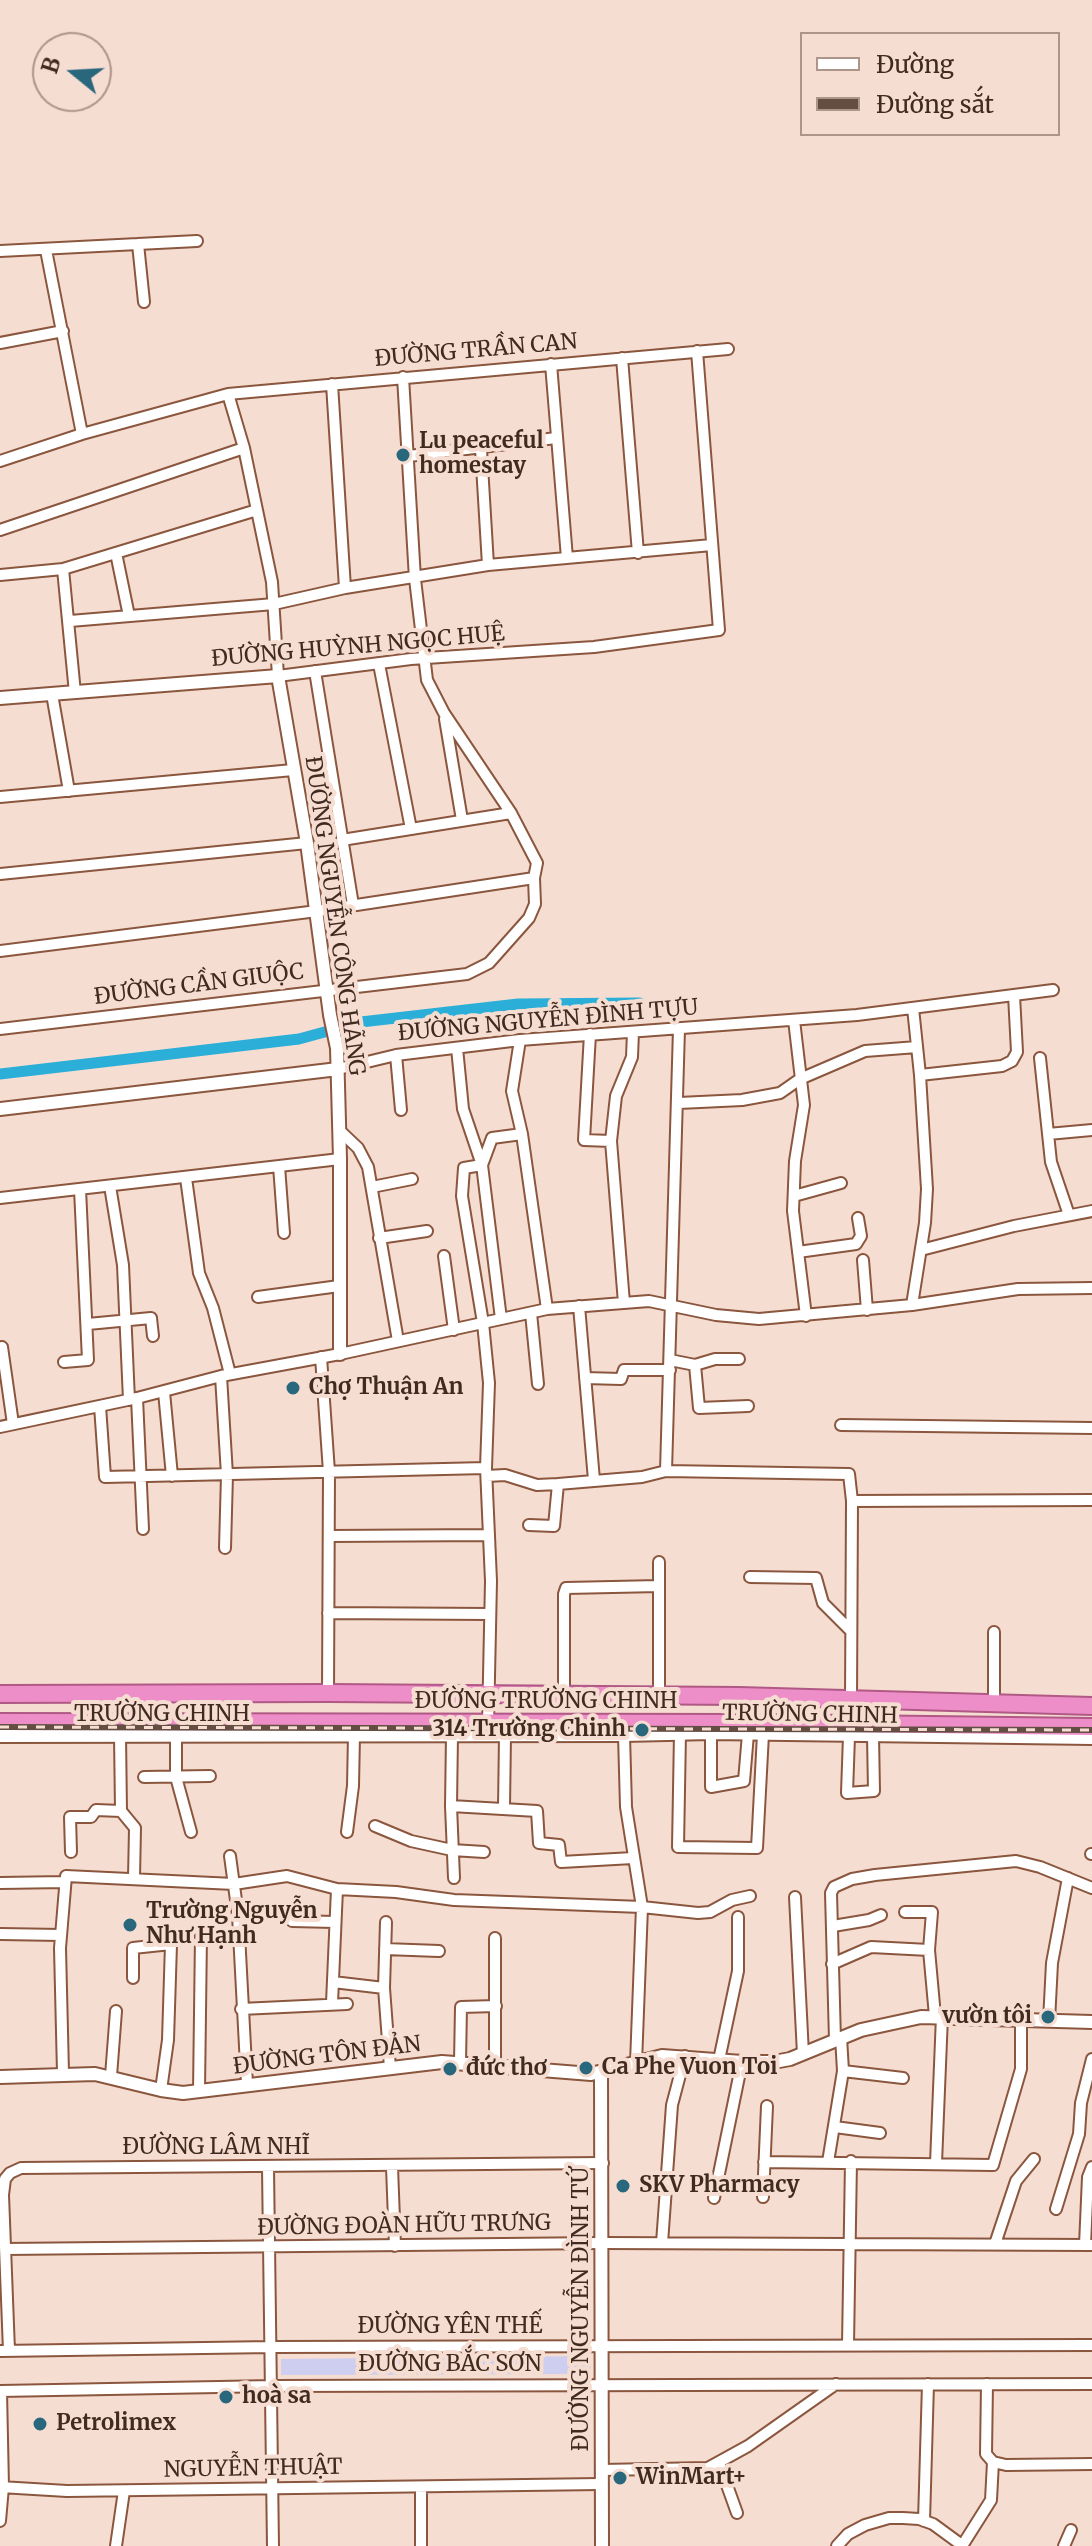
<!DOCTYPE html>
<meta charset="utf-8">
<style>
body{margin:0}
#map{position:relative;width:1092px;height:2546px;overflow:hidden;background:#f6ddd2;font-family:Merriweather,serif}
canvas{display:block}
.legend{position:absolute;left:800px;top:32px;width:260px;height:104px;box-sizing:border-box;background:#f6ddd2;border:2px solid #ae958a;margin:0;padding:10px 14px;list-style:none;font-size:24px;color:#412a1f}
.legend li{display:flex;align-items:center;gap:16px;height:40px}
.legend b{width:40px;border:2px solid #ae958a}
.north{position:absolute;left:32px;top:32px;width:80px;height:80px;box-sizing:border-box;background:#f6ddd2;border:2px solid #ae958a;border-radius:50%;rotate:288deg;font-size:22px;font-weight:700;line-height:32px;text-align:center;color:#412a1f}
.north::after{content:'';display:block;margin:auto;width:28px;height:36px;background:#29677d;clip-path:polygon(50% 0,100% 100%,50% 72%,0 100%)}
</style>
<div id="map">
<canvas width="1092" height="2546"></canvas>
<ul class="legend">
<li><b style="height:10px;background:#fff"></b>Đường</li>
<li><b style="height:10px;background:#644d42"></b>Đường sắt</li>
</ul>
<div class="north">B</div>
</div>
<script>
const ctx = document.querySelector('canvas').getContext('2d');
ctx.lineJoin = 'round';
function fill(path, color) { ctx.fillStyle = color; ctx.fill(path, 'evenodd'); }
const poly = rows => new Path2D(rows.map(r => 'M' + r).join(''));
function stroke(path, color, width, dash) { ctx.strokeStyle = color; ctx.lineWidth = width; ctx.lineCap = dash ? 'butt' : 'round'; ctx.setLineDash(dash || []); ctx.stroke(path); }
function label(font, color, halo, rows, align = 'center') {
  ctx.font = font + ' Merriweather,serif'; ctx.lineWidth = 8; ctx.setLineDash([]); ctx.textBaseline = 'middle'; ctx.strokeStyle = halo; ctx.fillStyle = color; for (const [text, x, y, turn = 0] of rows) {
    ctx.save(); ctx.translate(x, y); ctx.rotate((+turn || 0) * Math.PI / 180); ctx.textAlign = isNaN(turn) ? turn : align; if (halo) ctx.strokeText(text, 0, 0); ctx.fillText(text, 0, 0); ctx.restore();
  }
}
fill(poly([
 [591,2356,591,2374,281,2375,281,2359]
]), '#cdcef0');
stroke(poly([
 [0,1074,299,1039,361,1022,518,1004,640,1003]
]), '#2bafd8', 11);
const minor = poly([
 [138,244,144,302],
 [46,250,82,434],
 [0,251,197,241],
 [0,343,63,331],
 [622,358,638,553],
 [551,364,567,558],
 [332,384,345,588],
 [228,394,244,448,272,582,278,676,411,659,594,647,719,630,697,351],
 [481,449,488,565],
 [409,456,556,438],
 [0,461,82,434,228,394,728,349],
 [0,530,244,448],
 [116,553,129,616],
 [63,569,75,693],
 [0,575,63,569,257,510],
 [70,621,274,604,345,588,488,565,712,545],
 [379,664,411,829],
 [315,671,353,905],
 [52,694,69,791],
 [445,719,462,820],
 [0,797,293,770],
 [342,840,511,813],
 [0,874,307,843],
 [0,951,317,911,534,878],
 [913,1008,920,1075,1002,1066,1012,1061,1017,1052,1014,995],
 [794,1020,804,1105,795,1161,793,1211,806,1316],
 [0,1029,467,974,489,963,529,918,535,904,534,878,537,863,511,813,444,713,427,680,415,579,403,377],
 [590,1034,584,1140,611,1141],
 [520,1040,512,1091,522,1134,547,1309],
 [457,1048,463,1109,482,1165,501,1319],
 [396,1055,401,1110],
 [1040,1058,1051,1162,1069,1215],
 [338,1069,396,1055,520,1040,857,1015,1053,990],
 [679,1103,742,1100,780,1093,800,1079,865,1051,917,1047],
 [340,1131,358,1148,368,1167,398,1341],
 [1048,1134,1092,1130],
 [279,1166,284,1233],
 [186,1178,199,1273,213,1308,230,1374],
 [110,1186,123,1265,129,1400],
 [372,1187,412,1179],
 [794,1196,841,1183],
 [0,1198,340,1159],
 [379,1238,427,1231],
 [921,1250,1014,1226,1092,1211],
 [798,1252,856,1244,861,1236,858,1218],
 [444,1256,454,1330],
 [863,1260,867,1310],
 [258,1297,339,1286],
 [624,1303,611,1141,616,1096,632,1057,633,1032],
 [912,1305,925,1223,927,1189,920,1075],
 [579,1306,594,1480],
 [531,1313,538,1384],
 [88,1324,151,1318,153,1336],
 [2,1347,13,1424],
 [321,1357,329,1472,328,1693],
 [670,1360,695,1365,715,1359,739,1359],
 [64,1362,88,1360,80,1189],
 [695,1365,699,1408,748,1406],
 [221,1376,227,1475,225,1548],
 [585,1378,621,1379,624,1370,670,1370],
 [164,1392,172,1476],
 [137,1398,143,1529],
 [100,1406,105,1477,486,1468],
 [841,1425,1092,1428],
 [0,1427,137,1398,221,1376,340,1354,547,1309,649,1301,716,1315,759,1319,912,1305,1018,1289,1092,1288],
 [666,1471,679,1029],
 [487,1476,505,1475,537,1485,558,1484],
 [852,1501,1092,1500],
 [529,1525,554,1526,558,1484,642,1477,666,1471,849,1474,852,1501,851,1700],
 [329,1536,489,1535],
 [659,1562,659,1696],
 [750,1577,816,1578,823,1603,851,1631],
 [328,1613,490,1614],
 [994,1632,994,1705],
 [564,1695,564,1594,566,1588,659,1586],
 [488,1724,491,1581,486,1468,489,1383,483,1323,462,1196,464,1168,482,1165,492,1138,522,1134],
 [680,1733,678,1847,757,1848,763,1734],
 [711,1733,711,1787,744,1781,748,1734],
 [120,1735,121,1811,135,1828,134,1878],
 [176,1735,176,1777,191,1832],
 [452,1735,451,1806,454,1878],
 [624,1735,626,1807,642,1907,636,2063],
 [849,1736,847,1793,874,1791,873,1736],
 [144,1777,210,1776],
 [451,1806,537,1811,539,1843,559,1845,561,1862,633,1858],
 [504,1808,505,1735],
 [375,1826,411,1841,452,1850,484,1852],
 [347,1832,353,1786,354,1735],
 [71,1852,70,1817,91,1817,96,1810,121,1811],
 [1091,1854,1092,1854],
 [230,1856,238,1915,247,2084],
 [0,1883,65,1882],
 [795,1897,803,2054],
 [905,1912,932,1912,929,1950,935,2016],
 [292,1921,335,1922],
 [386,1922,384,1988,390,2068],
 [833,1926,869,1920,881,1915],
 [0,1934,61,1935],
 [495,1938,495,2065],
 [385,1949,439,1951],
 [832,1964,871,1947,929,1950],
 [133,1978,133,1948,171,1944,168,2040,161,2090],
 [333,1982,384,1988],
 [332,2003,337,1889],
 [241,2009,347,2004],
 [1049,2021,1052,1963,1068,1878],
 [835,2040,831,1893,834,1887,852,1879,875,1875,1016,1861,1040,1867,1092,1888],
 [719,2060,738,1971,738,1917],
 [460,2062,461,2007,496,2006],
 [843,2071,903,2078],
 [63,2073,60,1948,66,1876,234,1884,287,1876,337,1889,396,1892,454,1900,642,1907,698,1913,710,1912,732,1900,750,1896],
 [111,2076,116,2011],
 [199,2091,201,1935],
 [835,2127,880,2133],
 [764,2162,993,2165,1021,2069,1021,2019],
 [828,2162,843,2071,841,2037],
 [936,2163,942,2016],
 [392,2167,395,2246],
 [268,2168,273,2546],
 [763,2197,767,2106],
 [714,2198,742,2062],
 [1056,2209,1079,2134,1081,2103,1092,2059],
 [662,2243,672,2105,685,2056],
 [995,2244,1016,2181,1034,2159],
 [1085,2245,1088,2177,1092,2167],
 [5,2249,603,2243,1092,2245],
 [848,2345,851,2161],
 [0,2351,272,2347,1092,2345],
 [9,2351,3,2195,5,2179,10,2173,21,2168,603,2163],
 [987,2384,986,2454,993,2462,1006,2465,1092,2464],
 [0,2391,273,2386,1092,2384],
 [719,2463,737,2513],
 [601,2470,708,2468,748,2446,836,2384],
 [0,2487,67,2491,601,2484],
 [421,2487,421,2546],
 [0,2521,3,2487,1,2391],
 [924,2521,928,2384],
 [116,2546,124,2491],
 [837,2546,848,2534,865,2525,889,2518,903,2518,919,2519,933,2524,963,2546],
 [962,2546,991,2500,993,2462],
 [1064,2546,1071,2530]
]);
const tertiary = poly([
 [0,698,278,676,307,843,330,1015,337,1048,340,1159,340,1354],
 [0,1109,338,1069],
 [0,1736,624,1735,711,1733,1092,1738],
 [601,2072,602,2546],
 [0,2077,95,2074,161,2090,183,2093,442,2062,591,2074,662,2056,742,2062,774,2062,790,2059,861,2030,921,2017,1092,2022]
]);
const trunk = poly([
 [0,1694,328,1693,739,1696,1092,1706],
 [0,1722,769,1723,1092,1727]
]);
stroke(minor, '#8b563e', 14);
stroke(tertiary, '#8b563e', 16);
stroke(trunk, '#af5984', 20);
stroke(minor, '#fff', 10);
stroke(tertiary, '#fff', 12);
stroke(trunk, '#ee8ec8', 16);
const rail = poly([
 [0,1727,1092,1730]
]);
stroke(rail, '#644d42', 6);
stroke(rail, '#f6ddd2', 3, [9]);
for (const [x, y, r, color] of [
 [403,455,8,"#29677d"],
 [293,1388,8,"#29677d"],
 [642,1730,8,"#29677d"],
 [130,1925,8,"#29677d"],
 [1048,2017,8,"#29677d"],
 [586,2068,8,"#29677d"],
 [450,2069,8,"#29677d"],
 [623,2186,8,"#29677d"],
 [226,2397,8,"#29677d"],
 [40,2424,8,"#29677d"],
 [620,2478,8,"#29677d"]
]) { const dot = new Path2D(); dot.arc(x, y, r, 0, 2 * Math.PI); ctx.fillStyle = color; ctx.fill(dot); stroke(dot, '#f6ddd2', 3); }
label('22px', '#412a1f', '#f6ddd2', [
 ["ĐƯỜNG TRẦN CAN",476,351,-5],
 ["ĐƯỜNG HUỲNH NGỌC HUỆ",358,647,-5],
 ["ĐƯỜNG NGUYỄN CÔNG HÃNG",334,916,82],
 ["ĐƯỜNG CẦN GIUỘC",199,985,-7],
 ["ĐƯỜNG NGUYỄN ĐÌNH TỰU",548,1021,-5],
 ["ĐƯỜNG TRƯỜNG CHINH",546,1702],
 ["TRƯỜNG CHINH",162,1715],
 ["TRƯỜNG CHINH",810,1715,1],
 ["ĐƯỜNG TÔN ĐẢN",327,2056,-7],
 ["ĐƯỜNG LÂM NHĨ",216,2148],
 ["ĐƯỜNG ĐOÀN HỮU TRƯNG",404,2226,-1],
 ["ĐƯỜNG NGUYỄN ĐÌNH TỨ",582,2309,-90],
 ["ĐƯỜNG YÊN THẾ",450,2327],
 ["ĐƯỜNG BẮC SƠN",450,2365],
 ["NGUYỄN THUẬT",253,2469,-1]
]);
label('bold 22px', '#412a1f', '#f6ddd2', [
 ["Lu peaceful",419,442],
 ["homestay",419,467],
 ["Chợ Thuận An",309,1388],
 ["314 Trường Chinh",626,1730,"right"],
 ["Trường Nguyễn",146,1912],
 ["Như Hạnh",146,1937],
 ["vườn tôi",1032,2017,"right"],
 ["Ca Phe Vuon Toi",602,2068],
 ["đức thơ",466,2069],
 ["SKV Pharmacy",639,2186],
 ["hoà sa",242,2397],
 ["Petrolimex",56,2424],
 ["WinMart+",636,2478]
], 'left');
</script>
